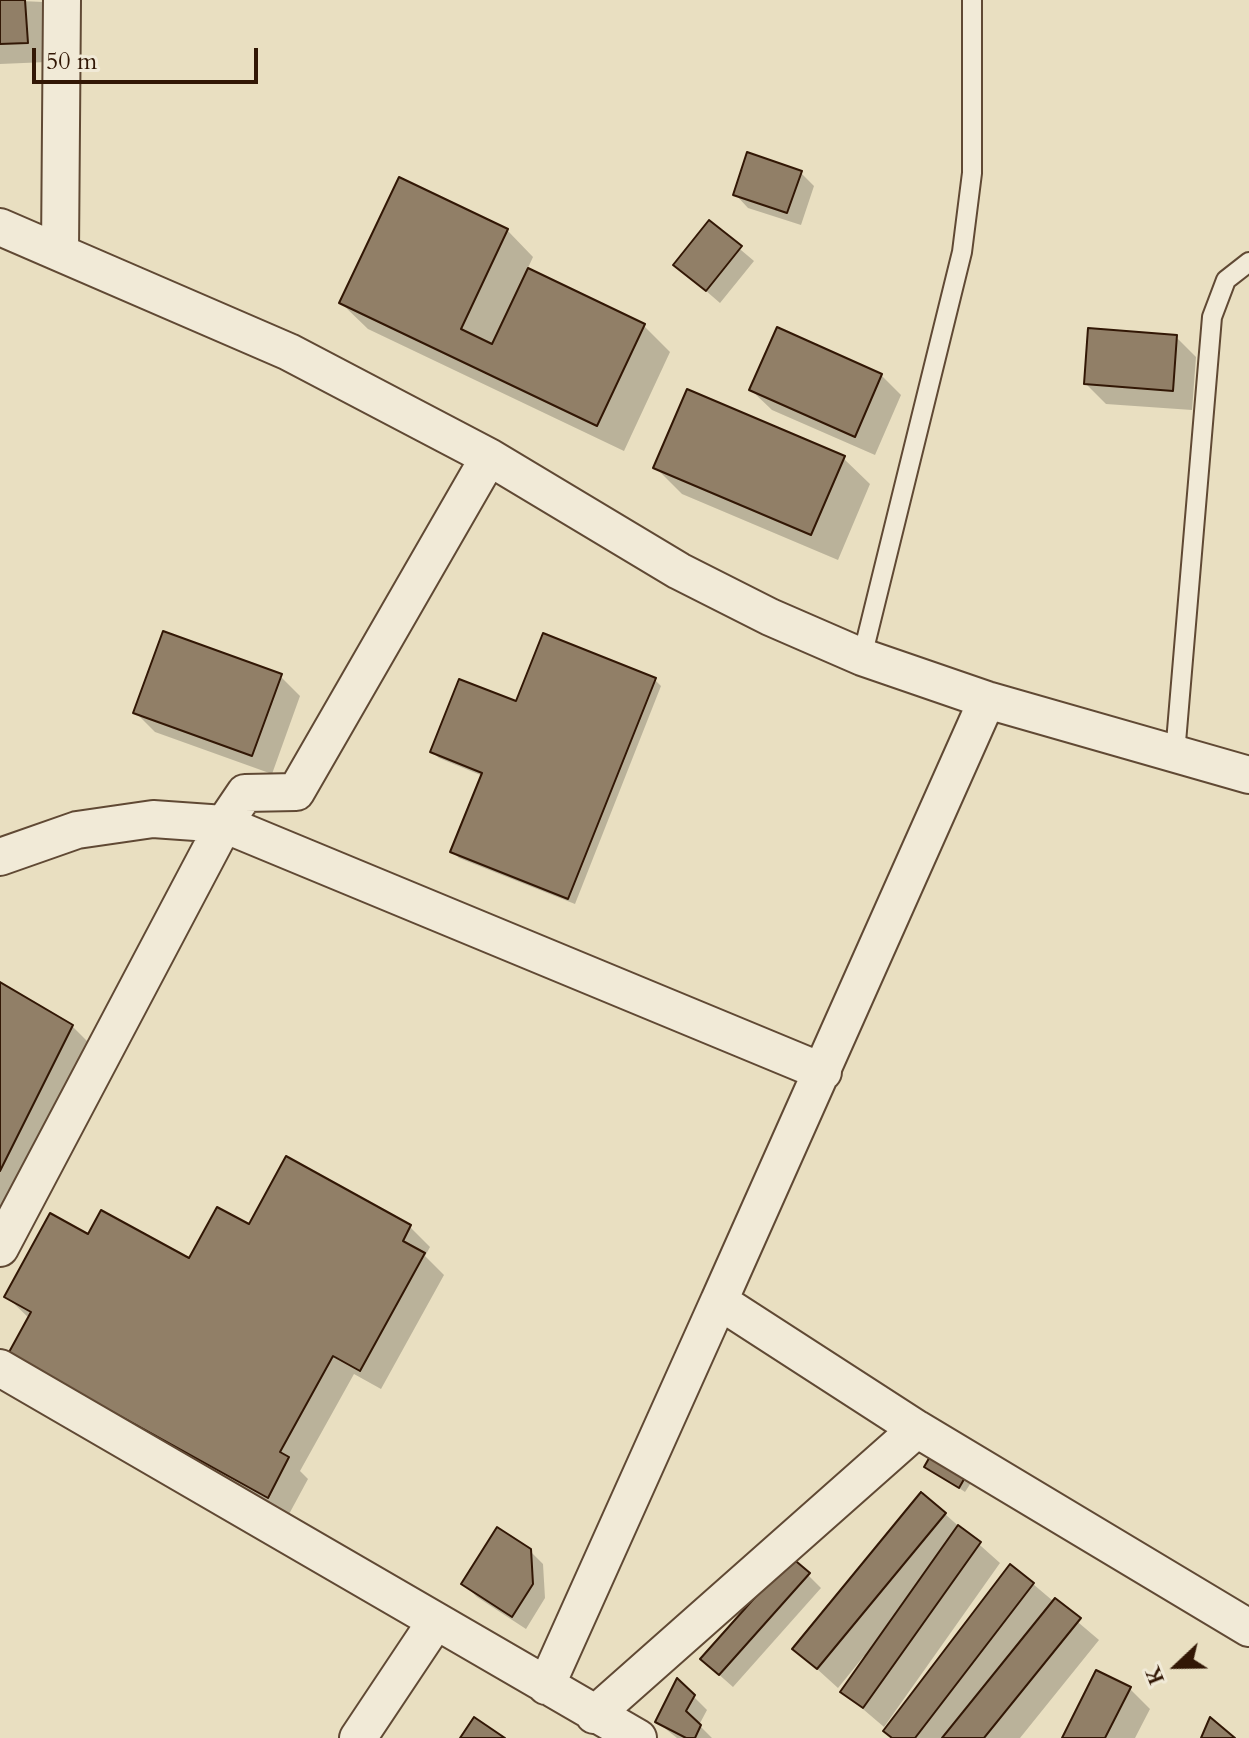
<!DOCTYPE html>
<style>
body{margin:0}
#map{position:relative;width:1249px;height:1738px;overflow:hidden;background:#e9dfc1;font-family:Cardo,serif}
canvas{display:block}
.north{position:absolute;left:1137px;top:1626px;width:80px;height:80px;-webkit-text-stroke:6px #f1ead7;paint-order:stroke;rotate:248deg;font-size:22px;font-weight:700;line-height:32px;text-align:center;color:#321705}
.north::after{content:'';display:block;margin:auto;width:28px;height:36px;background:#321705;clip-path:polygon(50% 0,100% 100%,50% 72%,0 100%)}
.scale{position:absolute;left:32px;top:48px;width:226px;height:36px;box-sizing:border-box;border:4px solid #321705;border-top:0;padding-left:10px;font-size:24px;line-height:28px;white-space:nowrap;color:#321705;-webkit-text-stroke:6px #f1ead7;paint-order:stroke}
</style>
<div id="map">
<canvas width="1249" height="1738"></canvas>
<div class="north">K</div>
<div class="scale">50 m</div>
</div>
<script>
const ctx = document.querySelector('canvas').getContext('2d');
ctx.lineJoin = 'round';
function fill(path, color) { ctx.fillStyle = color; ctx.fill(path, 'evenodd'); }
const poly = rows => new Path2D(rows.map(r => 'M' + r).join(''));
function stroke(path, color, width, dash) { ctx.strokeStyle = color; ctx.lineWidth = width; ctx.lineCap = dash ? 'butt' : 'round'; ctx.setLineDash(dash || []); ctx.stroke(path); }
fill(poly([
 [0,0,43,2,47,62,0,64],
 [800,172,814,186,801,225,748,208,735,194],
 [709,223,754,261,720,303,676,265],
 [507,230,533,257,527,270,644,326,670,352,624,451,368,329,341,303],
 [1176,337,1196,357,1192,410,1106,404,1086,384],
 [881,375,901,395,875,455,772,410,751,390],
 [843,458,870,484,838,560,682,494,656,468],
 [280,676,300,696,272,774,155,732,135,712],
 [655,680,661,686,575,904,459,858,453,852,483,776,439,758,432,752,517,704],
 [0,984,72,1026,92,1046,0,1230],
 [287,1159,410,1227,430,1247,425,1256,444,1275,381,1389,354,1374,300,1471,308,1479,288,1516,30,1374,30,1319,7,1297,89,1237,190,1261,250,1227],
 [926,1466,976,1475,965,1492],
 [945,1514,1000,1563,884,1727,843,1692,867,1658,864,1656,838,1688,795,1649],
 [529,1550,543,1564,545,1598,526,1629,477,1597,464,1584],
 [808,1575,821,1588,733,1687,716,1672],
 [1033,1584,1099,1640,1020,1738,893,1738],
 [678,1681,707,1710,699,1725,712,1738,677,1738,657,1722],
 [1130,1689,1150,1709,1135,1738,1065,1738]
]), '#0003');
const building = poly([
 [0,0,25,0,28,43,0,44,0,0],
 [747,152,802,171,787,213,733,195,747,152],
 [399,177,508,229,461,329,492,344,528,268,645,324,597,426,339,303,399,177],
 [709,220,742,246,706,291,673,265,709,220],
 [777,327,882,374,855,437,749,390,777,327],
 [1088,328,1177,335,1173,391,1084,384,1088,328],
 [687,389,845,456,811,535,653,468,687,389],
 [163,631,282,674,252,756,133,713,163,631],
 [543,633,656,678,568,899,450,852,482,773,430,752,459,679,516,701,543,633],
 [0,982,73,1025,0,1171,0,982],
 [286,1156,411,1225,403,1241,425,1253,360,1371,333,1356,280,1452,289,1457,268,1498,8,1354,31,1312,4,1297,50,1213,88,1234,101,1210,189,1258,217,1207,249,1224,286,1156],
 [936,1446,971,1467,959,1488,924,1467,936,1446],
 [921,1492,946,1513,817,1669,792,1649,921,1492],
 [958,1525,981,1542,863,1708,840,1692,958,1525],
 [497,1527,531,1549,533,1584,512,1617,461,1584,497,1527],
 [791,1557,810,1573,719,1675,700,1659,791,1557],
 [1010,1564,1034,1583,915,1738,892,1738,883,1731,1010,1564],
 [1055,1598,1081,1618,984,1738,942,1738,1055,1598],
 [1096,1670,1131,1687,1105,1738,1062,1738,1096,1670],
 [677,1678,695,1695,686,1711,701,1725,695,1738,686,1738,655,1722,677,1678],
 [474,1717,505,1738,460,1738,474,1717],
 [1210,1717,1235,1738,1201,1738,1210,1717]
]);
fill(building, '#917f67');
stroke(building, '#321705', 2);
const lane = poly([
 [862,657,962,252,972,173,972,0],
 [1175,754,1212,317,1226,280,1249,262]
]);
const street = poly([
 [0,227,289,352,489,457,679,571,770,617,862,657,987,700,1249,775],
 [60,251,62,0],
 [987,700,719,1301,917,1429,1249,1628],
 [0,857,77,830,153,819,224,824,823,1072],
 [0,1248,224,824,245,793,296,792,489,457],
 [0,1368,638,1738],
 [546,1686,719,1301],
 [594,1715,917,1429],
 [358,1738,436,1621]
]);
stroke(lane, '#604934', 22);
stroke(street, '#604934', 40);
stroke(lane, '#f1ead7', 18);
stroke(street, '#f1ead7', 36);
</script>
